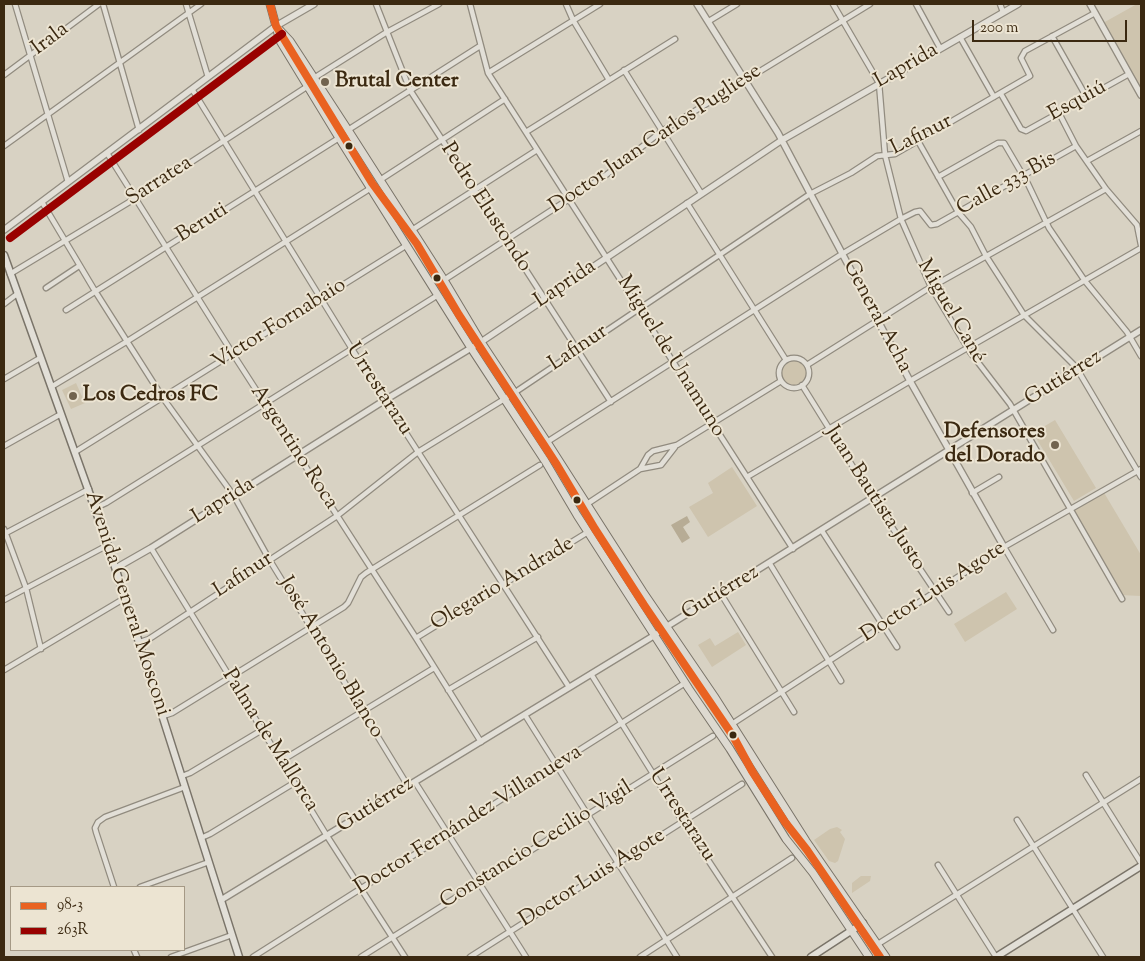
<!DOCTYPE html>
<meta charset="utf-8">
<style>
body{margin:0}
#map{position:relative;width:1145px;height:961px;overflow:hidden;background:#d8d2c3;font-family:"Sorts Mill Goudy",serif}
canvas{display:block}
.frame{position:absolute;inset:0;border:5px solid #3b2911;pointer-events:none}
.legend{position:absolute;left:10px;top:886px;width:175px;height:65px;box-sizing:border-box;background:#ece4d2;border:1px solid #a59985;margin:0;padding:6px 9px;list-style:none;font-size:15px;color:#3b2911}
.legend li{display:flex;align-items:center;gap:10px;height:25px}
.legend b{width:25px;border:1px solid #a59985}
.scale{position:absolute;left:972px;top:20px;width:155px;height:22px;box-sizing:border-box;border:2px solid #3b2911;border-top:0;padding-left:6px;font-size:15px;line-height:18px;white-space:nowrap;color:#3b2911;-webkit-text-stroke:4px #ece4d2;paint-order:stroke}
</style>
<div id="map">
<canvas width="1145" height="961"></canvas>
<div class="frame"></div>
<ul class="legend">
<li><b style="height:6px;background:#e96221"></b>98-3</li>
<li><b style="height:6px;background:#990100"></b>263R</li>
</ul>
<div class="scale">200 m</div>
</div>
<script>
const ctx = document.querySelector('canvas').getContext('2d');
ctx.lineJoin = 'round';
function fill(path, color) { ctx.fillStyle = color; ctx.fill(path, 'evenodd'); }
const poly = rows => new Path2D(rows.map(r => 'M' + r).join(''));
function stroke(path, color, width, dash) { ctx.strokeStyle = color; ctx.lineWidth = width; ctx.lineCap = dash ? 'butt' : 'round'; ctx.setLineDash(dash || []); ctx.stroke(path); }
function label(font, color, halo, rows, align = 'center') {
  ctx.font = font + ' "Sorts Mill Goudy",serif'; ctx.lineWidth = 4; ctx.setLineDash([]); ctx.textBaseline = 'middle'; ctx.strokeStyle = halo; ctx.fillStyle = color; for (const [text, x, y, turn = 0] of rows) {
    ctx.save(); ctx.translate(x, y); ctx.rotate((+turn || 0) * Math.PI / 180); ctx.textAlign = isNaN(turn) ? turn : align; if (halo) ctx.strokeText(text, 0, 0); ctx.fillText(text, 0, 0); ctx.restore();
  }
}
fill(poly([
 [1137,4,1141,4,1141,91,1103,23],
 '781 372a13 13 0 1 1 26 0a13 13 0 1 1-26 0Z',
 [76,383,85,403,71,409,62,390],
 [1055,420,1096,488,1074,501,1033,433],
 [732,467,757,506,708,537,689,507,713,493,708,483],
 [1103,491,1141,555,1141,596,1120,595,1071,508],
 [1006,592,1017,609,965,642,954,624],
 [738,632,746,645,712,667,698,645,710,638,715,646],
 [837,827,842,830,840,832,845,839,838,861,835,863,829,861,814,840,830,829],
 [861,876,871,876,870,881,852,893,852,883]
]), '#cec4ae');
fill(poly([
 [687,516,690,522,683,527,690,538,682,543,671,525]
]), '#b7ac95');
const minor = poly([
 [15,4,68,182],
 [103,4,139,130],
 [186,4,208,77],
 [376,4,410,90,611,402],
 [470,4,488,73,793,549],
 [566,4,573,20,609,80],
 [833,4,879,83,885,155,901,219,931,287,970,352,1010,404,1122,599],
 [916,4,940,48],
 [1000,4,1003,12],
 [709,21,737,4],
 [1052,36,1087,98],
 [960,37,994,97],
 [624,70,701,193],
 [488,73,600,4],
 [4,75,99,4],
 [314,78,387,32,439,4],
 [192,89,352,349,569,687],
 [1001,94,1021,129,1026,131,1129,74],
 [1059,113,1076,146,1106,189,1137,225,1141,245],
 [348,130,480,46],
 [526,132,675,39],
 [918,141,958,212,971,227,986,256,1024,315,1076,367,1141,477],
 [4,146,201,4],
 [107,153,233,354,416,638,481,742],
 [1087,161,1141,131],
 [938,177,998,143,1004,143,1028,184,1049,228,1085,281,1127,332,1141,356],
 [380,180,505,99],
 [42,202,95,291,163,398,234,496,269,559,408,786],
 [687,203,786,360],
 [412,230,537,150],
 [10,274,136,198,308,86],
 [444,280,606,175,662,131,870,4],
 [46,288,79,266],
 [4,304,17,294],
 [66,310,339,138],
 '779 373a15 15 0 1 1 30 0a15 15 0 1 1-30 0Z',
 [807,365,926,290,1106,189],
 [4,379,40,358],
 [802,385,873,499,949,612],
 [51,387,126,342,371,188],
 [547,442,842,254,901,219,915,212,920,211,931,225,937,224,1076,146],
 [4,446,61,414],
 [75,452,407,245],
 [640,469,648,455,653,451,677,445,781,381],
 [747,477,910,381,1141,248],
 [972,493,999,477],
 [587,504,640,469,661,465,675,447],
 [95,508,106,503,438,295],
 [4,529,26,588,41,649],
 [822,531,897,647],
 [4,534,89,489],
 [1004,547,1053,630],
 [151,548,327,836,405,957],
 [770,564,841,681],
 [721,594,794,712],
 [4,600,108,545],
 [655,635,666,627],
 [416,638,588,532],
 [140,642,149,639,337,516,418,452,511,395,810,194,851,173,877,156,895,154,1030,76,1021,58,1025,51,1095,13],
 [4,670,125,598],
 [591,674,683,822,772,957],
 [448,690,538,637],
 [525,715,677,957],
 [163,716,172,713,344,607,348,603,361,577,366,573,540,465],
 [732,724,1004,547,1141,469],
 [281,761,434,668],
 [1086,775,1141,863],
 [182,776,190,773,262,730],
 [415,782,526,957],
 [1017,820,1103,957],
 [201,838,210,834,294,783],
 [938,865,996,957],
 [114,887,96,832,95,828,98,822,105,817,185,787],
 [140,887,209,862],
 [878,944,1141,779],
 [134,950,137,957],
 [171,957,232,935],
 [253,957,685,683],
 [361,957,713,736],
 [470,957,742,784],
 [640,957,792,858]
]);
const tertiary = poly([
 [697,4,778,133,910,381,1004,547],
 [1090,4,1141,95],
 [4,230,276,26,314,4],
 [116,568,151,548,385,400,481,342,782,140,1018,4],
 [666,627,1141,330],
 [221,900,655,635]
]);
const secondary = poly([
 [4,255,108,545,239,957],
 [811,957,863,923],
 [996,957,1141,866]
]);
const primary = poly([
 [270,4,280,41,339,138,471,348,545,461,577,515,689,689,730,749,786,839,813,873,869,957],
 [277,27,290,41,348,130,444,280,481,342,547,442,643,592,714,696,806,841,886,957]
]);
stroke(minor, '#918b7f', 7);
stroke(tertiary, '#918b7f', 8);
stroke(secondary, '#7a7469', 9);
stroke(primary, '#7a7469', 9);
stroke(minor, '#e2dfd7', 4.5);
stroke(tertiary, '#e2dfd7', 5.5);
stroke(secondary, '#e2dfd7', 6);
stroke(primary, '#ddd9d0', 7);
stroke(poly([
 [270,4,276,26,372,183,417,244,459,315,557,465,595,529,644,605,733,736,752,771,785,822,807,850,880,957]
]), '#e96221', 8);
stroke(poly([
 [10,238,282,34]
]), '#990100', 8);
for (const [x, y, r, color] of [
 [325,82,5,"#72644f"],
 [349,146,4.5,"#3b2911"],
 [437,278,4.5,"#3b2911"],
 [73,396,5,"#72644f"],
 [1055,445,5,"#72644f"],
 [577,500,4.5,"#3b2911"],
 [733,735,4.5,"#3b2911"]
]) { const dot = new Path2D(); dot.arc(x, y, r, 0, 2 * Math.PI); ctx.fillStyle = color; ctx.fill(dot); stroke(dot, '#ece4d2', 2); }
label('21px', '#3b2911', '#ece4d2', [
 ["Irala",51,40,-37],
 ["Laprida",907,67,-30],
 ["Esquiú",1078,102,-29],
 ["Lafinur",922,136,-27],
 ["Doctor Juan Carlos Pugliese",656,140,-34],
 ["Sarratea",160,182,-33],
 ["Calle 333 Bis",1007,185,-29],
 ["Pedro Elustondo",485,208,57],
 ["Beruti",203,224,-32],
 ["Laprida",566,285,-34],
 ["Miguel Cané",950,312,60],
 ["General Acha",876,317,62],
 ["Víctor Fornabaio",280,325,-32],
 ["Lafinur",579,349,-34],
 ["Miguel de Unamuno",670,357,58],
 ["Gutiérrez",1064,379,-32],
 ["Urrestarazu",378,390,57],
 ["Argentino Roca",293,448,57],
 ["Juan Bautista Justo",874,499,57],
 ["Laprida",224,502,-32],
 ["Lafinur",244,576,-33],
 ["Olegario Andrade",503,585,-31],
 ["Doctor Luis Agote",934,593,-33],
 ["Gutiérrez",721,594,-31],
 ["Avenida General Mosconi",126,604,72],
 ["José Antonio Blanco",330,658,59],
 ["Palma de Mallorca",269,741,58],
 ["Gutiérrez",376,806,-32],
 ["Urrestarazu",681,816,57],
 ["Doctor Fernández Villanueva",469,821,-32],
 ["Constancio Cecilio Vigil",537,846,-32],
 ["Doctor Luis Agote",593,879,-32]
]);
label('bold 21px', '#3b2911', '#ece4d2', [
 ["Brutal Center",335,82],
 ["Los Cedros FC",83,396],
 ["Defensores",1045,433,"right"],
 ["del Dorado",1045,457,"right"]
], 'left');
</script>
